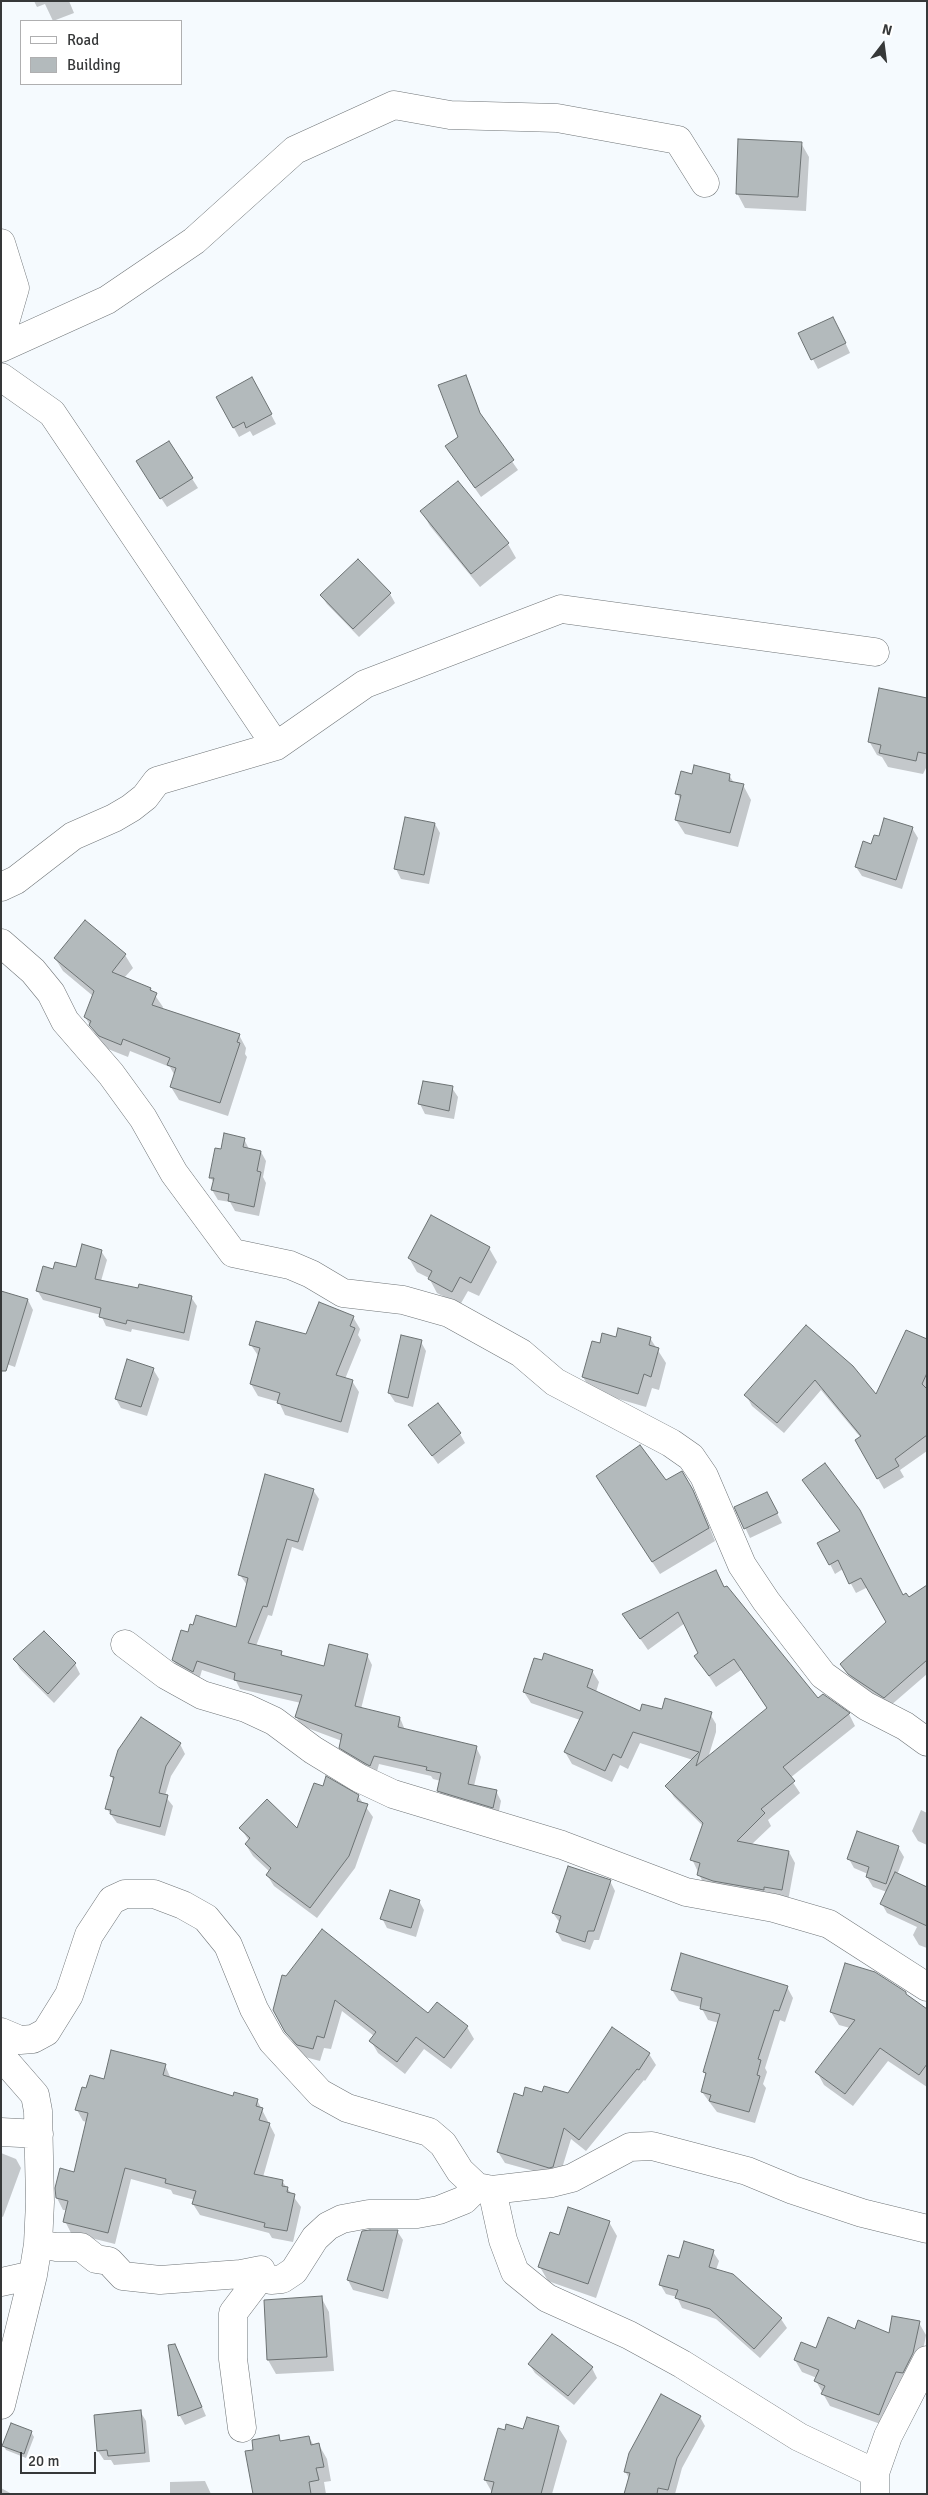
<!DOCTYPE html>
<style>
body{margin:0}
#map{position:relative;width:928px;height:2495px;overflow:hidden;background:#f5fafe;font-family:Signika,sans-serif}
canvas{display:block}
.frame{position:absolute;inset:0;border:2px solid #363839;pointer-events:none}
.legend{position:absolute;left:20px;top:20px;width:162px;height:65px;box-sizing:border-box;background:#fff;border:1px solid #afafb0;margin:0;padding:6px 9px;list-style:none;font-size:15px;color:#363839}
.legend li{display:flex;align-items:center;gap:10px;height:25px}
.legend b{width:25px;border:1px solid #afafb0}
.north{position:absolute;left:858px;top:20px;width:50px;height:50px;-webkit-text-stroke:4px #fff;paint-order:stroke;rotate:15deg;font-size:14px;font-weight:700;line-height:20px;text-align:center;color:#363839}
.north::after{content:'';display:block;margin:auto;width:18px;height:22px;background:#363839;clip-path:polygon(50% 0,100% 100%,50% 72%,0 100%)}
.scale{position:absolute;left:20px;top:2452px;width:76px;height:22px;box-sizing:border-box;border:2px solid #363839;border-top:0;padding-left:6px;font-size:15px;line-height:18px;white-space:nowrap;color:#363839;-webkit-text-stroke:4px #fff;paint-order:stroke}
</style>
<div id="map">
<canvas width="928" height="2495"></canvas>
<div class="frame"></div>
<ul class="legend">
<li><b style="height:6px;background:#fff"></b>Road</li>
<li><b style="height:14px;background:#b3babc"></b>Building</li>
</ul>
<div class="north">N</div>
<div class="scale">20 m</div>
</div>
<script>
const ctx = document.querySelector('canvas').getContext('2d');
ctx.lineJoin = 'round';
function fill(path, color) { ctx.fillStyle = color; ctx.fill(path, 'evenodd'); }
const poly = rows => new Path2D(rows.map(r => 'M' + r).join(''));
function stroke(path, color, width, dash) { ctx.strokeStyle = color; ctx.lineWidth = width; ctx.lineCap = dash ? 'butt' : 'round'; ctx.setLineDash(dash || []); ctx.stroke(path); }
fill(poly([
 [34,1,69,1,74,13,53,21,45,4,37,7],
 [801,143,809,157,806,211,745,208,737,193],
 [838,327,850,353,818,369,800,334],
 [465,376,483,420,518,470,481,497,446,447,459,438],
 [257,388,276,424,253,436,250,431,239,437,234,428],
 [169,442,198,488,167,507,143,471],
 [422,512,508,544,516,558,480,587,430,526],
 [390,594,395,603,359,637,327,604,321,595],
 [927,700,927,766,923,774,888,767,882,757,877,755,869,741],
 [692,775,729,775,734,783,743,785,751,800,738,847,685,834,676,820,681,801,677,793],
 [435,824,440,833,429,884,401,879,396,869],
 [912,828,918,838,902,889,862,876,856,867,880,838],
 [86,922,125,955,133,968,124,978,150,988,163,1007,162,1010,239,1035,246,1048,245,1054,247,1057,228,1116,179,1100,171,1087,175,1076,170,1067,130,1051,128,1057,108,1049,98,1038,85,1017,93,996,63,971,55,958],
 [452,1088,458,1097,454,1119,425,1114,420,1104],
 [244,1139,249,1149,261,1152,266,1161,263,1177,266,1183,259,1216,235,1211,230,1202,218,1200,212,1190,214,1183,210,1177,222,1150],
 [489,1248,497,1262,479,1296,468,1291,460,1305,437,1293,429,1278,417,1272,409,1258],
 [101,1251,107,1260,101,1281,139,1290,191,1297,197,1306,189,1341,132,1329,131,1332,106,1326,101,1315,43,1300,37,1290,54,1271,77,1268],
 [1,1292,28,1300,33,1310,15,1367,1,1362],
 [353,1317,360,1329,358,1335,361,1340,345,1379,352,1381,359,1392,348,1433,285,1415,279,1402,258,1396,251,1384,259,1357,251,1345,307,1336],
 [806,1326,877,1396,927,1341,927,1451,900,1470,904,1477,884,1489,856,1440,861,1438,821,1390,784,1433,752,1406,746,1395],
 [650,1338,666,1363,659,1390,652,1388,646,1407,591,1391,583,1377,601,1344,617,1339],
 [421,1342,426,1351,413,1407,395,1402,389,1393],
 [153,1369,159,1379,147,1416,121,1408,116,1399],
 [410,1425,460,1434,465,1443,438,1464],
 [681,1473,700,1504,715,1541,660,1574,605,1489,666,1482],
 [803,1480,903,1596,908,1599,927,1587,927,1674,890,1706,855,1683,841,1664,888,1622,868,1587,856,1593,843,1569,835,1574,830,1564,841,1532],
 [313,1490,319,1499,303,1551,292,1547,272,1616,268,1615,256,1646,281,1652,283,1657,324,1668,367,1655,372,1665,361,1709,400,1718,405,1730,476,1747,481,1757,474,1786,496,1791,501,1801,498,1816,444,1800,439,1791,441,1781,433,1779,431,1776,379,1764,376,1775,346,1757,341,1748,342,1741,302,1726,296,1717,301,1703,240,1689,236,1681,202,1670,199,1680,179,1669,173,1660,188,1634,237,1628,247,1585,240,1575],
 [772,1503,782,1523,750,1538,736,1508],
 [724,1588,818,1700,823,1696,849,1714,855,1726,790,1778,800,1793,768,1820,771,1826,751,1845,789,1852,795,1863,788,1901,705,1887,692,1859,703,1826,674,1797,667,1786,693,1760,640,1743,628,1769,620,1765,612,1782,572,1764,565,1752,580,1720,531,1703,524,1692,592,1671,599,1682,596,1692,641,1713,663,1711,709,1712,716,1724,716,1732,708,1758,768,1709,741,1670,716,1687,703,1667,699,1654,685,1623,648,1650,623,1614],
 [15,1660,75,1664,80,1674,54,1703,20,1669],
 [180,1744,185,1754,171,1776,165,1796,173,1806,165,1836,117,1823,107,1809,114,1781,111,1776],
 [358,1796,373,1817,355,1868,317,1918,274,1886,267,1875,270,1872,253,1856,246,1845,249,1841,241,1828,298,1830],
 [921,1810,927,1813,927,1845,918,1841,912,1831],
 [898,1847,904,1857,897,1875,927,1888,927,1948,919,1945,913,1935,917,1927,887,1913,882,1904,887,1892,873,1887,867,1877,868,1874,854,1868,849,1859],
 [569,1868,610,1881,615,1891,599,1940,594,1940,590,1950,562,1941,557,1932,560,1923,553,1913],
 [419,1901,424,1910,416,1937,387,1928,382,1918],
 [287,1977,467,2027,474,2039,451,2069,424,2049,405,2074,378,2053,371,2041,374,2036,342,2011,331,2049,324,2048,320,2061,305,2057,294,2044,274,2010],
 [787,1987,793,1998,785,2022,780,2020,765,2068,767,2072,763,2084,766,2088,755,2123,717,2112,702,2092,707,2076,704,2072,719,2023,708,2020,701,2007,679,2001,672,1990],
 [908,1998,927,2011,927,2087,888,2061,853,2106,824,2085,817,2072,850,2028,839,2025,831,2012],
 [649,2054,656,2065,645,2081,644,2080,586,2151,571,2139,559,2178,505,2163,498,2152,524,2097,543,2094,569,2095],
 [165,2065,171,2079,233,2098,257,2100,275,2135,263,2177,282,2181,301,2207,293,2242,272,2238,269,2233,200,2215,193,2204,195,2200,173,2194,171,2190,131,2179,115,2244,71,2233,65,2221,67,2210,63,2210,57,2198,74,2173,87,2122,83,2121,77,2110,87,2089,105,2080],
 [1,2153,16,2159,21,2168,3,2217,1,2216],
 [609,2222,617,2236,596,2298,548,2281,540,2267,559,2236],
 [397,2231,403,2240,388,2299,353,2290,348,2280],
 [713,2252,719,2261,716,2270,781,2319,787,2328,760,2358,716,2319,682,2308,677,2297,666,2294,660,2284,680,2260],
 [321,2297,329,2312,334,2371,276,2374,268,2360],
 [919,2323,926,2335,920,2366,886,2426,830,2406,816,2381,817,2378,802,2372,795,2360,856,2330,890,2334],
 [170,2346,179,2354,206,2416,185,2425,180,2416],
 [529,2364,592,2368,597,2378,574,2405,535,2373],
 [140,2411,146,2421,150,2462,114,2465,111,2460,104,2460,98,2451],
 [700,2417,705,2426,682,2468,675,2494,626,2494,630,2480,625,2471],
 [558,2427,567,2441,552,2494,493,2494,485,2480,506,2431],
 [31,2432,34,2437,26,2458,6,2450,4,2446],
 [278,2437,281,2442,309,2437,314,2446,319,2445,327,2459,331,2481,324,2482,326,2494,254,2494,255,2451],
 [205,2481,211,2494,170,2494,170,2482],
 [1,2488,12,2494,1,2494]
]), '#0003');
const building = poly([
 [738,139,802,142,798,197,736,194,738,139],
 [833,317,846,343,811,360,798,333,833,317],
 [466,375,480,413,514,460,475,488,445,446,458,437,438,385,466,375],
 [252,377,272,414,246,428,244,422,233,428,216,397,252,377],
 [169,441,193,478,160,499,136,461,169,441],
 [458,481,509,543,471,574,420,511,458,481],
 [358,559,391,593,353,629,320,595,358,559],
 [879,688,927,698,927,754,918,752,916,761,879,753,881,745,868,742,879,688],
 [694,765,730,774,729,781,744,784,730,833,675,820,681,795,675,794,681,771,692,774,694,765],
 [405,817,435,823,424,875,394,869,405,817],
 [884,818,913,827,896,880,855,867,863,841,871,844,874,835,879,836,884,818],
 [85,920,126,954,112,972,151,988,150,990,157,993,152,1005,240,1034,237,1042,240,1043,220,1103,170,1087,176,1068,167,1065,170,1058,123,1039,121,1045,99,1036,89,1025,91,1021,84,1017,94,991,54,958,85,920],
 [423,1081,453,1086,449,1111,418,1104,423,1081],
 [224,1133,245,1138,243,1147,261,1151,257,1171,261,1172,254,1207,228,1201,229,1194,211,1190,214,1178,209,1178,215,1148,221,1149,224,1133],
 [431,1215,490,1247,471,1283,460,1277,452,1292,428,1279,432,1271,408,1258,431,1215],
 [82,1244,102,1250,95,1279,138,1288,139,1284,192,1296,184,1333,127,1320,126,1324,99,1317,101,1308,36,1291,43,1266,53,1269,55,1262,76,1267,82,1244],
 [1,1291,28,1299,6,1371,1,1371,1,1291],
 [319,1302,354,1316,350,1326,355,1328,336,1375,353,1380,341,1422,277,1403,280,1393,250,1384,260,1348,249,1345,256,1321,306,1334,319,1302],
 [806,1325,853,1366,876,1394,906,1330,927,1339,927,1373,922,1384,927,1389,927,1435,895,1459,899,1466,877,1479,855,1440,861,1436,815,1380,777,1423,744,1395,806,1325],
 [618,1328,651,1337,649,1345,659,1348,651,1377,644,1374,638,1394,582,1377,592,1341,600,1343,602,1333,616,1337,618,1328],
 [401,1335,422,1340,408,1398,388,1393,401,1335],
 [127,1359,154,1368,141,1407,115,1399,127,1359],
 [438,1403,461,1433,432,1456,408,1425,438,1403],
 [640,1445,666,1480,682,1471,693,1490,709,1528,652,1562,596,1476,640,1445],
 [825,1463,860,1510,903,1595,906,1593,909,1597,927,1585,927,1660,884,1698,848,1674,840,1664,886,1622,861,1578,849,1584,838,1560,829,1565,817,1543,840,1531,802,1480,825,1463],
 [265,1474,314,1489,298,1542,287,1539,267,1607,263,1606,248,1643,282,1651,281,1655,324,1666,329,1644,368,1654,355,1706,400,1717,398,1727,477,1746,468,1784,497,1790,493,1808,437,1791,441,1773,426,1770,427,1767,374,1756,370,1766,366,1764,339,1748,342,1734,295,1717,302,1695,234,1680,235,1673,197,1661,193,1672,172,1660,181,1630,188,1632,190,1624,193,1625,196,1615,236,1627,248,1578,238,1575,265,1474],
 [767,1492,778,1513,744,1529,734,1507,767,1492],
 [716,1570,724,1587,727,1586,818,1698,823,1694,850,1713,783,1767,795,1781,761,1809,765,1813,737,1841,789,1851,782,1890,764,1887,764,1890,713,1881,697,1875,700,1863,690,1860,703,1823,665,1786,699,1752,633,1732,621,1758,613,1754,605,1771,564,1752,583,1712,523,1692,534,1658,542,1660,544,1653,593,1670,587,1687,640,1711,642,1704,662,1709,665,1698,712,1712,696,1766,767,1708,734,1659,709,1676,694,1656,698,1653,678,1612,640,1639,622,1614,716,1570],
 [44,1631,76,1663,48,1694,13,1659,44,1631],
 [141,1717,181,1743,166,1766,159,1793,168,1795,160,1827,110,1814,111,1810,105,1809,114,1777,110,1776,118,1750,141,1717],
 [326,1776,359,1795,357,1801,368,1804,349,1856,310,1908,266,1875,271,1868,245,1844,250,1838,239,1828,267,1799,297,1828,314,1783,323,1786,326,1776],
 [857,1831,899,1846,886,1884,866,1877,869,1867,847,1859,857,1831],
 [568,1866,611,1880,594,1931,588,1931,585,1942,556,1932,561,1916,552,1913,568,1866],
 [895,1872,927,1887,927,1926,880,1904,895,1872],
 [390,1890,420,1900,411,1928,380,1919,390,1890],
 [322,1929,428,2013,437,2002,468,2026,444,2058,416,2037,397,2062,369,2041,376,2032,335,2000,324,2038,317,2036,313,2049,297,2045,285,2032,273,2010,282,1975,286,1976,322,1929],
 [681,1953,788,1986,779,2011,774,2010,758,2059,761,2060,757,2075,760,2076,749,2112,709,2101,711,2095,701,2092,706,2073,703,2072,720,2014,700,2009,702,1998,671,1990,681,1953],
 [845,1963,875,1972,906,1992,906,1994,927,2009,927,2064,919,2075,880,2048,845,2094,815,2072,855,2020,830,2012,845,1963],
 [612,2027,650,2053,639,2070,637,2069,579,2140,564,2128,553,2167,549,2168,497,2152,514,2093,523,2096,525,2087,542,2092,544,2086,568,2093,612,2027],
 [111,2050,166,2064,163,2075,233,2096,234,2092,258,2099,256,2106,263,2108,259,2120,270,2123,254,2174,283,2180,282,2186,288,2187,287,2192,295,2194,287,2231,264,2227,265,2223,192,2204,196,2191,165,2183,166,2179,125,2168,108,2233,63,2222,68,2201,56,2198,55,2188,60,2168,74,2172,88,2113,75,2110,82,2087,86,2088,90,2075,104,2079,111,2050],
 [568,2207,610,2221,588,2284,538,2267,550,2232,559,2235,568,2207],
 [370,2230,398,2230,383,2291,347,2280,362,2231,370,2230],
 [684,2241,714,2250,709,2267,733,2274,782,2318,754,2349,710,2309,675,2298,678,2290,659,2285,668,2255,679,2258,684,2241],
 [322,2296,327,2357,267,2360,264,2300,322,2296],
 [892,2316,920,2321,913,2353,903,2373,896,2372,879,2415,821,2394,825,2386,814,2381,819,2370,794,2360,801,2342,816,2348,828,2317,855,2329,858,2320,889,2333,892,2316],
 [552,2334,593,2367,568,2396,528,2364,552,2334],
 [175,2344,202,2407,178,2416,168,2345,175,2344],
 [661,2394,701,2416,677,2458,668,2490,658,2488,657,2494,624,2494,630,2473,624,2472,629,2453,661,2394],
 [141,2410,145,2453,108,2456,107,2450,97,2451,94,2415,141,2410],
 [527,2417,559,2426,541,2494,491,2494,494,2482,484,2480,498,2428,505,2430,506,2424,523,2429,527,2417],
 [11,2423,32,2431,24,2454,2,2446,11,2423],
 [279,2435,280,2441,309,2436,311,2445,319,2443,324,2467,316,2468,319,2480,309,2482,311,2494,253,2494,245,2451,253,2450,252,2440,279,2435]
]);
fill(building, '#b3babc');
stroke(building, '#6c7273', 1);
const minor = poly([
 [1,243,15,288,6,319,1,326],
 [1,348,107,300,194,241,295,150,394,105,450,115,557,118,678,140,705,183],
 [1,377,52,413,276,746],
 [1,887,16,880,73,836,114,818,131,808,145,797,157,781,276,746,365,684,561,609,875,652],
 [1,943,33,971,51,993,65,1021,111,1074,143,1118,174,1173,233,1253,290,1265,311,1274,343,1293,403,1300,449,1313,521,1353,555,1382,671,1443,691,1457,704,1476,742,1565,766,1601,823,1675,866,1706,905,1726,927,1742],
 [125,1644,166,1675,202,1695,246,1708,274,1721,313,1750,359,1778,393,1794,562,1845,686,1892,774,1908,829,1924,927,1987],
 [1,2032,20,2040,33,2039,46,2032,69,1995,89,1935,112,1900,125,1894,154,1894,183,1905,206,1918,228,1945,254,2009,272,2041,320,2093,347,2108,429,2132,443,2144,460,2171,477,2187,492,2190,552,2183,572,2178,630,2147,652,2146,747,2171,793,2190,862,2213,927,2229],
 [1,2056,35,2095,38,2111,40,2202,38,2244,33,2275,1,2405],
 [1,2132,39,2134],
 [492,2190,503,2240,515,2272,547,2298,629,2335,682,2364,799,2437,875,2473],
 [38,2244,56,2247,81,2247,96,2259,109,2261,123,2276,160,2280,241,2274,261,2270,261,2276,271,2280,282,2279,294,2271,315,2238,328,2226,342,2219,369,2214,417,2214,439,2210,464,2200,477,2187],
 [1,2282,33,2275],
 [242,2428,233,2359,233,2313,261,2276],
 [875,2494,875,2473,888,2436,927,2360]
]);
stroke(minor, '#6f7477', 29);
stroke(minor, '#fff', 28);
</script>
